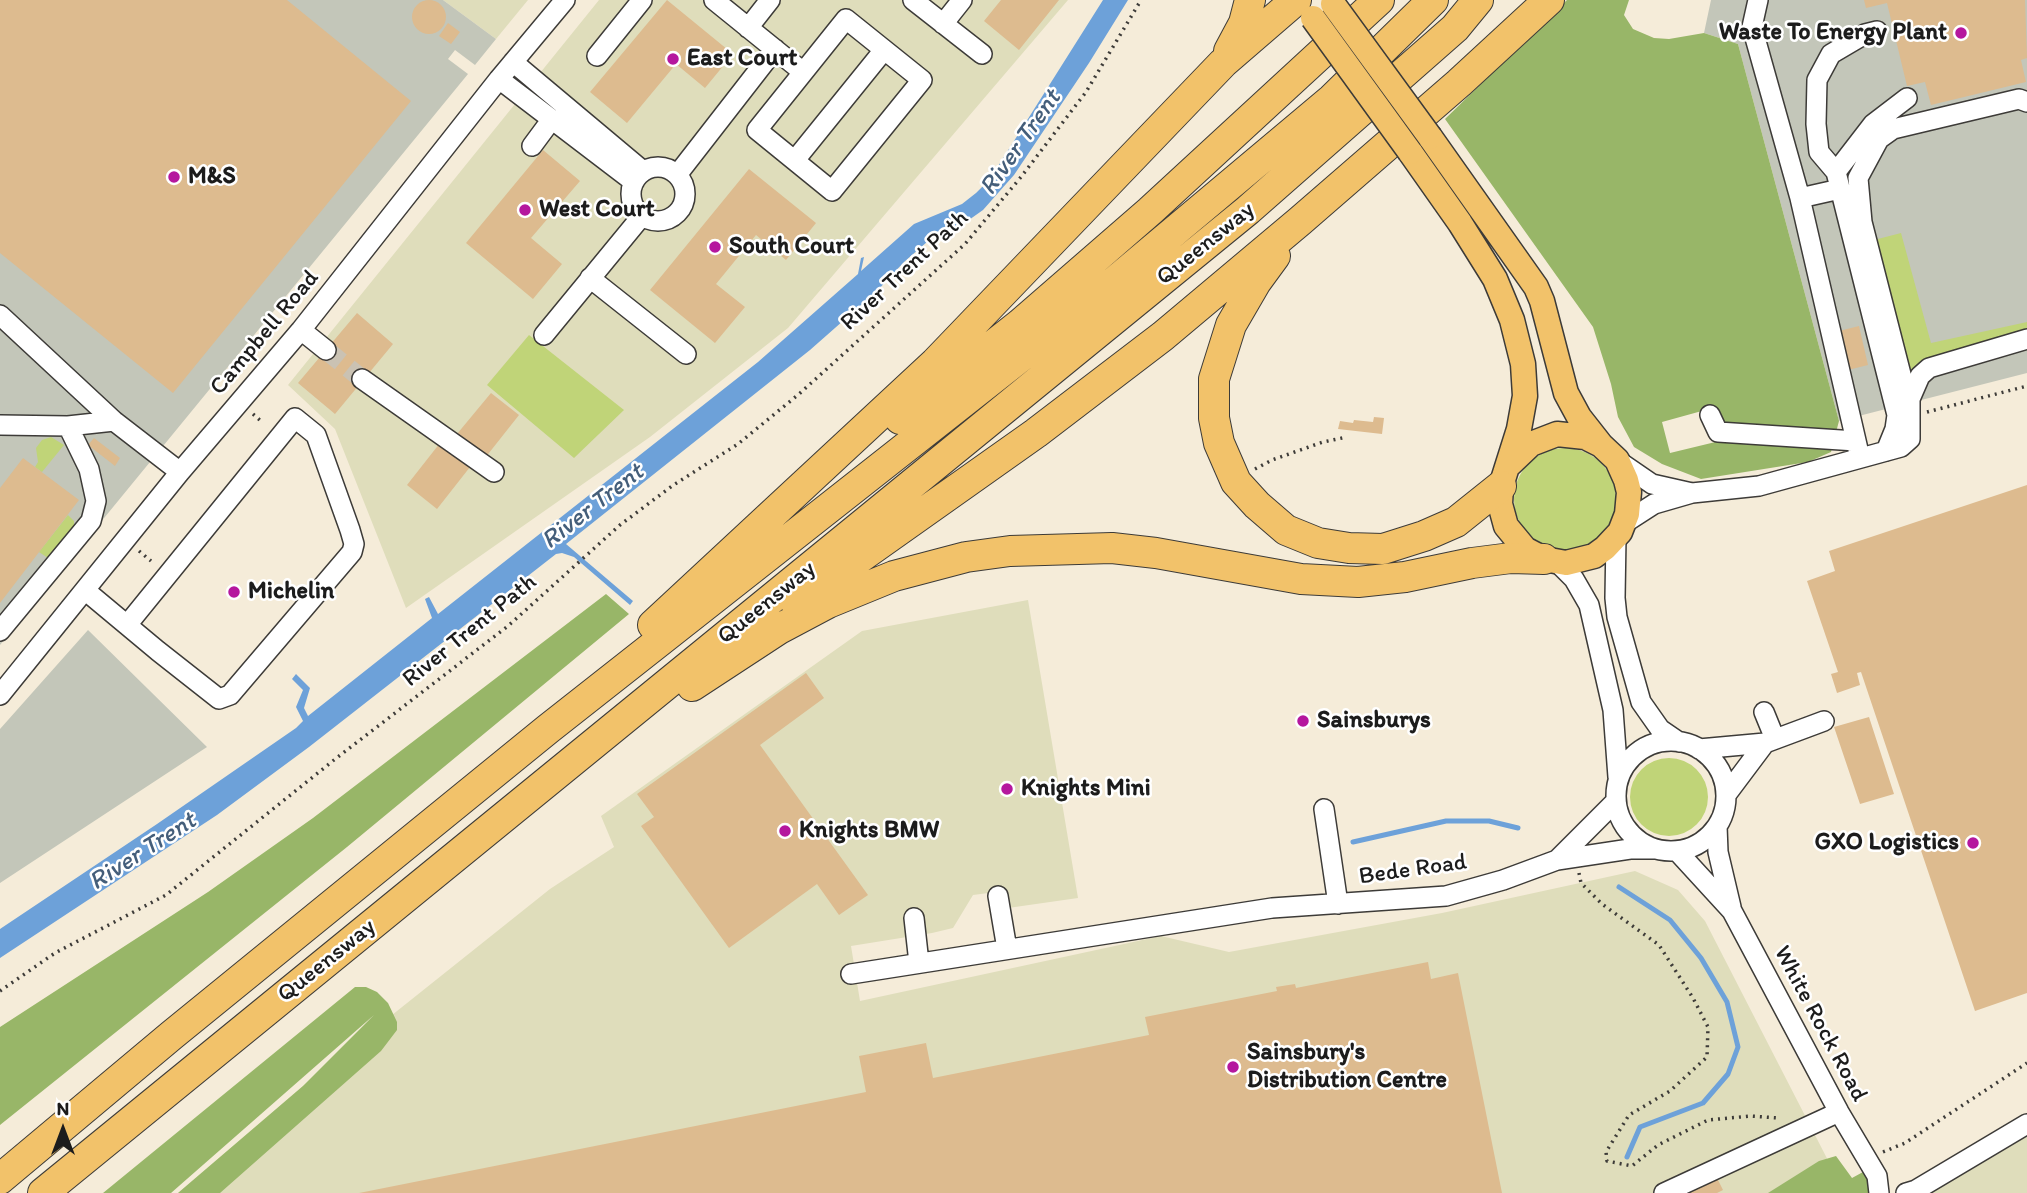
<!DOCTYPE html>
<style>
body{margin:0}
#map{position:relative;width:2027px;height:1193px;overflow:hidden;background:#f5ecd9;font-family:Itim,sans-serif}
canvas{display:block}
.north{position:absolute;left:28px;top:1095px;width:70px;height:70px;-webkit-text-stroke:5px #fff;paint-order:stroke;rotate:0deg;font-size:19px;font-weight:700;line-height:28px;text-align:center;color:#1c1c1c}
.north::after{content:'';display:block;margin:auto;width:24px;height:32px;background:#1c1c1c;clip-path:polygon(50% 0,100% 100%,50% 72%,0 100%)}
</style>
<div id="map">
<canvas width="2027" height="1193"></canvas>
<div class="north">N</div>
</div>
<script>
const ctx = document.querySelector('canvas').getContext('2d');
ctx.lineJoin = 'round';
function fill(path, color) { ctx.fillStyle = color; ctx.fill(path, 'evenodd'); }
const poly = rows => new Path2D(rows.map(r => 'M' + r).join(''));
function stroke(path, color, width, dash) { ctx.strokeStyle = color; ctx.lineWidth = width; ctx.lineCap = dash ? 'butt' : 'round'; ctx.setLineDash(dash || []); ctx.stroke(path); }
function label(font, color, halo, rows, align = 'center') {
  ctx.font = font + ' Itim,sans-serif'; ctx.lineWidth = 5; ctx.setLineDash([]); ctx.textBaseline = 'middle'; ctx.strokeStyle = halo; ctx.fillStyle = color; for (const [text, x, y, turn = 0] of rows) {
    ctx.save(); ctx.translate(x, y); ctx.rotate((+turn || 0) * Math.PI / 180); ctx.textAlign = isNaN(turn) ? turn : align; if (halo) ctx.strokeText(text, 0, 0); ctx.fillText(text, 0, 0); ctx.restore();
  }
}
fill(poly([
 [443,0,528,0,496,39],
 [599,0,1068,0,788,328,650,437,406,608,335,429,288,385],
 [1028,600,1078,898,1008,908,1004,891,973,895,953,928,932,933,851,946,860,1001,1161,936,1229,952,1442,913,1635,871,1678,890,1705,921,1835,1174,1806,1193,178,1193,303,1086,550,889,614,847,601,816,862,631],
 [2027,1134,2027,1193,1928,1193]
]), '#dfddbb');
fill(poly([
 [0,0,443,0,496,39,475,65,455,50,448,59,468,74,0,645],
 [1711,0,2027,0,2027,373,1839,421,1738,44,1704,33],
 [88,630,207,747,0,883,0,729]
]), '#c3c6b9');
fill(poly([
 [1901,233,1931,343,2027,322,2027,330,1923,361,1915,367,1910,381,1874,240],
 [529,335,624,410,574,458,487,385],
 [51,437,64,445,42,472,35,467,38,462,36,448,42,440],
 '1514 499a51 51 0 1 1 102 0a51 51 0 1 1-102 0Z',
 [68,515,74,521,74,530,51,560,39,552],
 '1630 797a39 39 0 1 1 78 0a39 39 0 1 1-78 0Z'
]), '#c0d478');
fill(poly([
 [1567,0,1629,0,1624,15,1633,29,1654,38,1669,39,1704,33,1738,44,1839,421,1835,436,1726,424,1709,409,1662,422,1670,453,1732,438,1833,444,1831,452,1808,462,1701,479,1662,464,1634,447,1618,417,1611,384,1593,327,1445,119],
 [606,594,629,614,347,847,0,1125,0,1027,208,892,313,818],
 [355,987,366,987,377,992,388,1003,397,1022,397,1030,381,1051,220,1193,178,1193,303,1086,374,1015,171,1193,103,1193],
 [1836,1156,1852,1178,1863,1172,1878,1188,1869,1193,1768,1193,1819,1161]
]), '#98b668');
fill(poly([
 [1103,0,1128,0,1089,63,1014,175,983,210,966,222,935,235,904,262,877,291,810,350,566,544,633,601,630,605,574,557,562,553,556,554,309,747,217,815,0,958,0,929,157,824,296,728,303,721,296,707,303,690,292,679,296,674,310,688,304,708,308,716,432,618,425,599,429,597,438,614,758,362,858,274,861,258,864,257,861,271,914,224,962,204,976,193,990,179]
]), '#6da1d9');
stroke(poly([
 [1353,842,1446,821,1489,821,1518,828],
 [1619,887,1670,920,1701,958,1727,1002,1738,1047,1728,1074,1703,1103,1640,1127,1627,1157]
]), '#6da1d9', 5);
fill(poly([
 [0,0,287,0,411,101,173,393,0,253],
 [667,0,733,54,705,88,676,64,627,123,590,92],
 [1001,0,1059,0,1019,50,984,21],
 [1864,0,2025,0,2027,58,2021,60,2026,82,1931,105,1925,82,1907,86,1887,3,1866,8],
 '412 17a17 17 0 1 1 34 0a17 17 0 1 1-34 0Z',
 [448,23,460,32,451,44,439,36],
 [543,150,580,181,531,238,562,264,533,299,466,243],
 [749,169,816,223,786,260,756,235,716,284,745,307,715,343,650,290],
 [357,313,393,344,335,414,298,383],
 [1859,326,1868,365,1848,370,1839,331],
 [491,393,519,415,485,458,457,434],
 [1374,417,1384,418,1382,434,1338,429,1340,421,1353,423,1354,420,1373,422],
 [94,438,120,458,115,466,88,445],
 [440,443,470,467,437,509,407,485],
 [23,458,79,500,0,603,0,488],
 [2027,485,2027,993,1975,1011,1861,672,1857,673,1860,685,1837,693,1831,674,1838,672,1807,581,1835,571,1829,551],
 [806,673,824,698,760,745,868,895,839,915,817,884,729,948,641,826,654,817,637,794],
 [1869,717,1894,794,1860,804,1834,727],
 [1428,962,1431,979,1458,973,1502,1193,359,1193,866,1092,859,1056,926,1043,933,1078,1149,1035,1145,1017,1277,991,1276,987,1295,984,1296,988],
 [1714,1172,1723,1190,1717,1193,1677,1193]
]), '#ddbb8f');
stroke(poly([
 [326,350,362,379]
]), '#cac2b3', 19, [19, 10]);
const minor = poly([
 [714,0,803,72],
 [913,0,982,54],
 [1758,0,1752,27,1800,198,1860,458],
 [846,19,922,80,832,191,757,130,846,19],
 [943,24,962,0],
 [748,28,770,0],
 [597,56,642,0],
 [513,62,643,171],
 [499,79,634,182],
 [532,146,552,119],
 [795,160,884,50],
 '631 194a27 27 0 1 1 54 0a27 27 0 1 1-54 0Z',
 [1836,172,1819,152,1816,124,1817,80,1831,54,1865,34,1877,31],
 [677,175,775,49],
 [1800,198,1840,189],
 [590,278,686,354],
 [0,315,114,421,180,472],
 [301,330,326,350],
 [544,335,641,217],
 [362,379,494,472],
 [1910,399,1920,376,1929,368,2027,339],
 [1710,415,1718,432,1856,441],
 [0,425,68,426,114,421],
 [1886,451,1895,429,1897,415,1836,172,1873,124,1907,98],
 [1617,460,1652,484,1692,493,1654,504,1623,524],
 [1692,493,1759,486,1901,447,1910,439,1910,399,1904,386,1862,222,1858,178,1879,139,1893,129,2019,99,2027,102],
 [1616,537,1615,598,1617,617,1641,702,1660,729,1679,742],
 [1557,562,1574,579,1589,605,1613,710,1618,777],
 [86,591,158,651,219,699,230,695,352,552,354,544,350,530,316,435,295,418,127,625],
 [0,631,91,521,96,501,89,469,68,426],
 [0,695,180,472,301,330,499,79,565,0],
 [1764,712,1775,739],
 '1616 796a55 55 0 1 1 110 0a55 55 0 1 1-110 0Z',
 [1699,749,1765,743,1824,721],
 [1726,795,1765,743],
 [1324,809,1338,904],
 [1717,826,1718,852,1731,907],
 [1677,851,1732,911,1839,1112,1877,1176,1879,1193],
 [1557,860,1615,802],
 [998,896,1007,949],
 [914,918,919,963],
 [851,974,1272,908,1446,896,1503,880,1557,860,1630,849,1653,849],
 [1664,1193,1839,1112],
 [1906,1193,1916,1190,2027,1124]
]);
const major = poly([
 [1410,152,1460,223,1495,279,1512,320,1523,364,1525,396,1519,429,1501,486,1500,504,1506,526,1525,549,1544,559,1566,563,1594,556,1605,548,1620,532,1627,514,1629,492,1626,480,1617,460,1601,445,1579,417,1566,393,1542,301,1536,287,1430,137],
 [1510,464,1531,444,1557,434,1585,437,1601,445]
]);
const highway = poly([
 [1229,51,1244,23,1250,0],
 [1275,256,1256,282,1231,325,1214,379,1214,418,1219,443,1236,482,1257,505,1286,530,1318,543,1349,548,1383,549,1424,536,1456,522,1501,486],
 [900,419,1020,324,1150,211,1379,0],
 [796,603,1036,433,1163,336,1300,221,1459,83,1549,0],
 [653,625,935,363,1223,63,1296,0],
 [692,686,779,629,828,603,894,576,966,557,1010,551,1112,548,1156,553,1301,579,1358,582,1405,577,1472,563,1511,558,1544,559],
 [0,1179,172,1035,548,729,1089,303,1332,99,1433,0],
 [43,1193,1248,210,1455,28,1478,0]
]);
stroke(minor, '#3d3b38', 22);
stroke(major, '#3d3b38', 27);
stroke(highway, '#3d3b38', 32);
stroke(poly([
 [1927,412,2027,386],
 [253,414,262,422],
 [1255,469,1272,460,1323,442,1347,437],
 [139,551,151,561],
 [1579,873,1581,883,1602,904,1659,945,1693,998,1708,1027,1707,1057,1670,1091,1629,1115,1606,1152,1607,1161,1632,1166,1658,1145,1708,1120,1751,1116,1779,1118],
 [0,991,55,953,166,895,334,760,508,626,620,525,672,486,738,444,799,394,965,244,1021,177,1086,92,1141,0],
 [1883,1152,1905,1143,2027,1063]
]), '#3d3b38', 3.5, [2, 5]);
stroke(minor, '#fff', 19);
stroke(major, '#f2c26a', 24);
stroke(highway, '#f2c26a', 30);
const majorBridge = poly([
 [1333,4,1430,137],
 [1313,18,1410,152]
]);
stroke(majorBridge, '#3d3b38', 27, []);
stroke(majorBridge, '#f2c26a', 24);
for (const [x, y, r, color] of [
 [1961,33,7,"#b5179e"],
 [673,59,7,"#b5179e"],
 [174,177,7,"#b5179e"],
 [525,210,7,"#b5179e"],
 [715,247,7,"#b5179e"],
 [234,592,7,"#b5179e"],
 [1303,721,7,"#b5179e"],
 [1007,789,7,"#b5179e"],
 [785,831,7,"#b5179e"],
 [1973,843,7,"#b5179e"],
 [1233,1067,7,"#b5179e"]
]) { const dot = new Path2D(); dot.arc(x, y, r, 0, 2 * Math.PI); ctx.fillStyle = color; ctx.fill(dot); stroke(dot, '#fff', 2.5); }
label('bold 24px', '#1c1c1c', '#fff', [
 ["Waste To Energy Plant",1947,33,"right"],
 ["East Court",687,59],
 ["M&S",188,177],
 ["West Court",539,210],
 ["South Court",729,247],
 ["Michelin",248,592],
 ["Sainsburys",1317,721],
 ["Knights Mini",1021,789],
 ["Knights BMW",799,831],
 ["GXO Logistics",1959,843,"right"],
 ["Sainsbury's",1247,1053],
 ["Distribution Centre",1247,1081]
], 'left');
label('24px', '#1c1c1c', '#fff', [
 ["Queensway",1206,244,-39],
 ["River Trent Path",905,271,-43],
 ["Campbell Road",265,333,-50],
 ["Queensway",767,603,-39],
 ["River Trent Path",470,631,-39],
 ["Bede Road",1413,870,-8],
 ["Queensway",327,961,-39],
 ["White Rock Road",1820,1024,62]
]);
label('italic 26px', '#445e7a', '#fff', [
 ["River Trent",1021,143,-55],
 ["River Trent",593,507,-38],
 ["River Trent",143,852,-33]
]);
</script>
